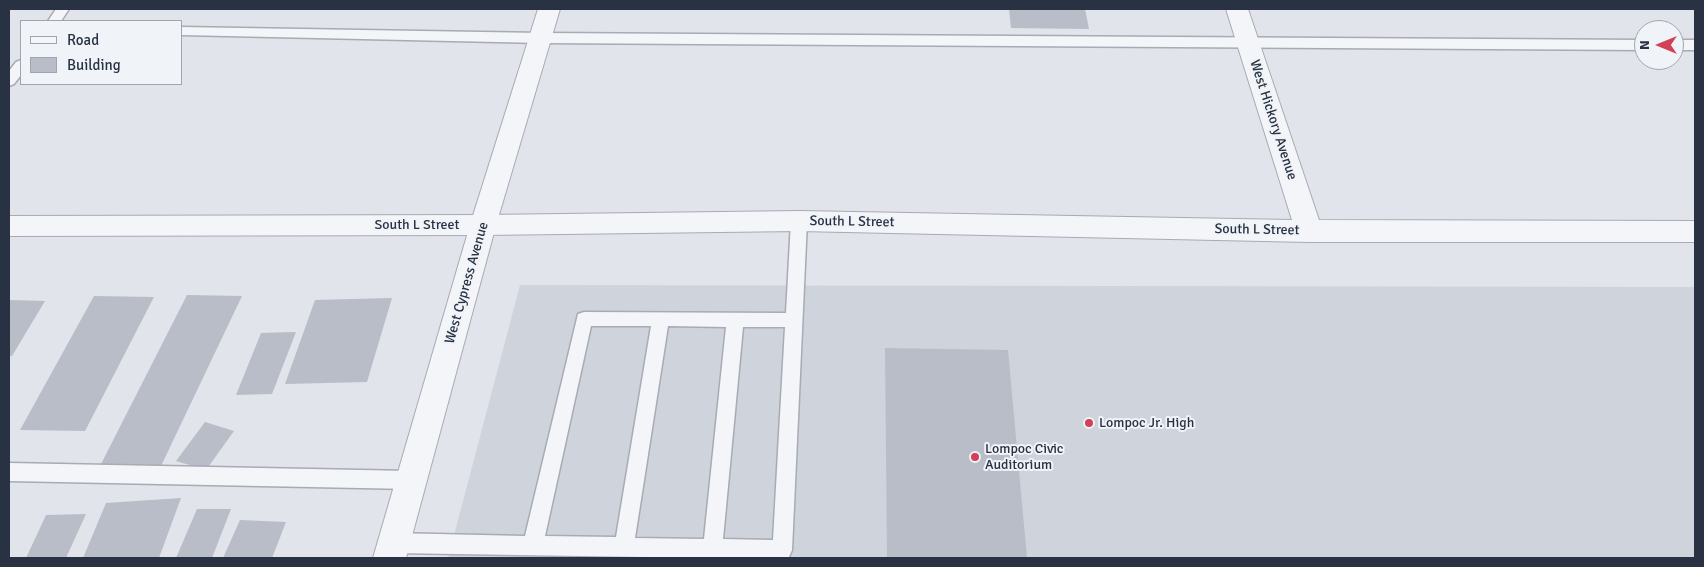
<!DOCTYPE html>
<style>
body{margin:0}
#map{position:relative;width:1704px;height:567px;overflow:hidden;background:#e1e4ea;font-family:Signika,sans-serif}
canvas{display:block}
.frame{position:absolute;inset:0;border:10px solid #283242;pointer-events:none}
.legend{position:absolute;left:20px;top:20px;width:162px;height:65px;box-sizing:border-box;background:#f0f3f7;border:1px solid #a0a6af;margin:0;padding:6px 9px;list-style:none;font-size:15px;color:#283242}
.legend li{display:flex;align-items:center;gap:10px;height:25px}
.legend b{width:25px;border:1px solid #a0a6af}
.north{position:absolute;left:1634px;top:20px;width:50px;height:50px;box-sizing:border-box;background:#f0f3f7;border:1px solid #a0a6af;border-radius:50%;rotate:270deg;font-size:14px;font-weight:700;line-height:20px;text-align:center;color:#283242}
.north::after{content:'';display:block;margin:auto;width:18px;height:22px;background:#d34156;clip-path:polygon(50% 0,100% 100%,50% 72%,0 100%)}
</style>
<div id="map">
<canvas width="1704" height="567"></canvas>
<div class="frame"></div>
<ul class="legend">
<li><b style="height:6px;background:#f4f5f8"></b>Road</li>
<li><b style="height:14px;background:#b8bdc7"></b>Building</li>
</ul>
<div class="north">N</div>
</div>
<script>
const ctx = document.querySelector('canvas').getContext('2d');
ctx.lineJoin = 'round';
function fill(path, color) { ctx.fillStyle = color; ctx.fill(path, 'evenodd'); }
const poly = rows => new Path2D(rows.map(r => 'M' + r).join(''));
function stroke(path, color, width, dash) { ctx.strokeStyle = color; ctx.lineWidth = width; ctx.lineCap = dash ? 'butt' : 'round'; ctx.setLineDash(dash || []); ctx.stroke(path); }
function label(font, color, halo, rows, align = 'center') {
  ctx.font = font + ' Signika,sans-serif'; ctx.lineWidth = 4; ctx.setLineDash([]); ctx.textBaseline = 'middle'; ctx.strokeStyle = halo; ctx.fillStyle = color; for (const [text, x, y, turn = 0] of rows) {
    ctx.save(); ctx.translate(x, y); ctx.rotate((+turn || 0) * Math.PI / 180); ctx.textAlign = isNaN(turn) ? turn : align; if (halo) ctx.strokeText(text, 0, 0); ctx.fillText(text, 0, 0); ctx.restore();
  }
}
fill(poly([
 [520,285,1695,287,1695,558,448,558]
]), '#cfd3dc');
fill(poly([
 [1009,9,1085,9,1089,29,1011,28],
 [187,295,242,296,161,466,101,464],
 [94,296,154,297,85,431,20,430],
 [392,298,367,382,285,384,315,300],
 [9,300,45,301,12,356,9,356],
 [296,332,272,394,236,395,261,333],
 [885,348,1008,350,1027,558,887,558],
 [205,422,234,431,206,470,176,461],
 [181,498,159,558,83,558,106,503],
 [197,509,231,509,212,558,176,558],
 [86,514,66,558,26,558,46,515],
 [240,520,286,522,272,558,223,558]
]), '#b8bdc7');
const service = poly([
 [56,9,69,9,61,21,48,21,56,9],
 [181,27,542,33,1644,40,1644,50,542,43,181,35,181,27],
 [1674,40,1695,40,1695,50,1674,50,1674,40],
 [21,60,21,75,14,84,9,86,9,71,16,62,21,60],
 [799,215,804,217,807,221,792,550,789,557,707,558,393,553,386,550,383,543,386,536,393,533,525,536,578,314,584,312,786,313,791,221,794,217,799,215],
 [591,326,651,326,616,537,545,536,591,326],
 [668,326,726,327,704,539,635,538,668,326],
 [743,327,785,327,773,540,723,539,743,327],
 [9,463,411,471,418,474,420,480,418,486,411,489,9,481,9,463]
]);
const minor = poly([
 [1226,9,1248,9,1319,220,1695,221,1695,242,1309,242,799,231,483,235,9,236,9,216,483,215,799,211,1292,220,1226,9]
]);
const tertiary = poly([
 [538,9,560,9,496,225,406,558,373,558,470,225,538,9]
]);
stroke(service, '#a6abb4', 3);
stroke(minor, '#a6abb4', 2);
stroke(tertiary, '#a6abb4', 2);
fill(service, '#f4f5f8');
fill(minor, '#f4f5f8');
fill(tertiary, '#f4f5f8');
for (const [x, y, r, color] of [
 [1089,423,5,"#d34156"],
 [975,457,5,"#d34156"]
]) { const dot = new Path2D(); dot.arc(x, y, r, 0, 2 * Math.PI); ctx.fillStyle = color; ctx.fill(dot); stroke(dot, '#f0f3f7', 2); }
label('14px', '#283242', '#f0f3f7', [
 ["West Hickory Avenue",1273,120,72],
 ["South L Street",852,222,1],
 ["South L Street",417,225],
 ["South L Street",1257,230,1],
 ["West Cypress Avenue",467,283,-74]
]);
label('14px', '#283242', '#f0f3f7', [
 ["Lompoc Jr. High",1099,423],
 ["Lompoc Civic",985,449],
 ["Auditorium",985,465]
], 'left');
</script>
